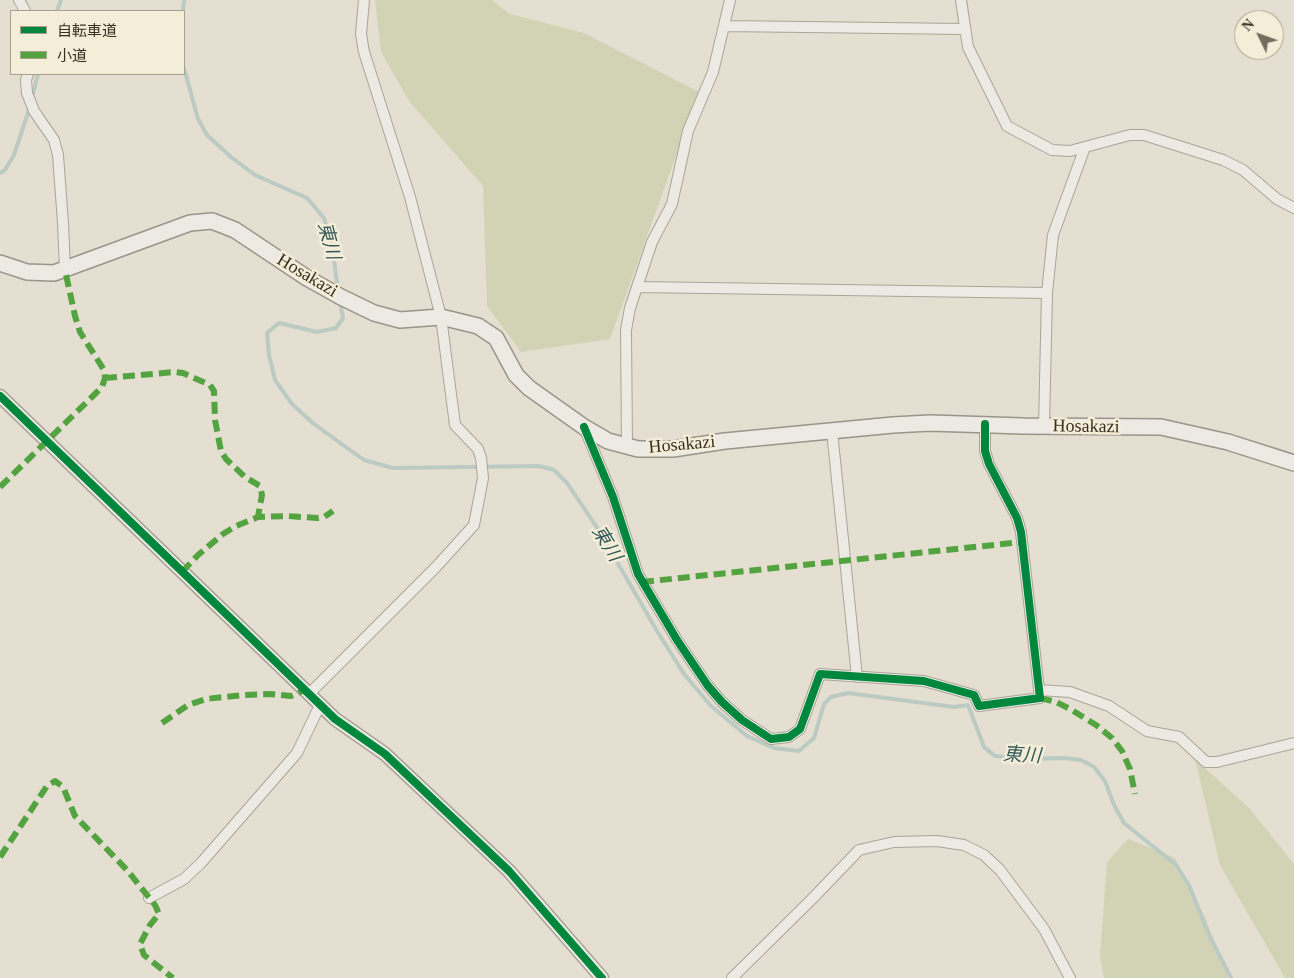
<!DOCTYPE html>
<meta charset="utf-8">
<style>
body{margin:0}
#map{position:relative;width:1294px;height:978px;overflow:hidden;background:#e4dfd1;font-family:"Times New Roman","Noto Sans JP",serif}
canvas{display:block}
.legend{position:absolute;left:10px;top:10px;width:175px;height:65px;box-sizing:border-box;background:#f4edd8;border:1px solid #a9a18f;margin:0;padding:6px 9px;list-style:none;font-size:15px;color:#392e21}
.legend li{display:flex;align-items:center;gap:10px;height:25px}
.legend b{width:25px;border:1px solid #a9a18f}
.north{position:absolute;left:1234px;top:10px;width:50px;height:50px;box-sizing:border-box;background:#f4edd8;border:1px solid #a9a18f;border-radius:50%;rotate:312deg;font-size:14px;font-weight:700;line-height:20px;text-align:center;color:#392e21}
.north::after{content:'';display:block;margin:auto;width:18px;height:22px;background:#756c5f;clip-path:polygon(50% 0,100% 100%,50% 72%,0 100%)}
</style>
<div id="map">
<canvas width="1294" height="978"></canvas>
<ul class="legend">
<li><b style="height:6px;background:#00873e"></b>自転車道</li>
<li><b style="height:6px;background:#53a441"></b>小道</li>
</ul>
<div class="north">N</div>
</div>
<script>
const ctx = document.querySelector('canvas').getContext('2d');
ctx.lineJoin = 'round';
function fill(path, color) { ctx.fillStyle = color; ctx.fill(path, 'evenodd'); }
const poly = rows => new Path2D(rows.map(r => 'M' + r).join(''));
function stroke(path, color, width, dash) { ctx.strokeStyle = color; ctx.lineWidth = width; ctx.lineCap = dash ? 'butt' : 'round'; ctx.setLineDash(dash || []); ctx.stroke(path); }
function label(font, color, halo, rows, align = 'center') {
  ctx.font = font + ' "Times New Roman","Noto Sans JP",serif'; ctx.lineWidth = 5; ctx.setLineDash([]); ctx.textBaseline = 'middle'; ctx.strokeStyle = halo; ctx.fillStyle = color; for (const [text, x, y, turn = 0] of rows) {
    ctx.save(); ctx.translate(x, y); ctx.rotate((+turn || 0) * Math.PI / 180); ctx.textAlign = isNaN(turn) ? turn : align; if (halo) ctx.strokeText(text, 0, 0); ctx.fillText(text, 0, 0); ctx.restore();
  }
}
fill(poly([
 [375,0,492,0,510,14,584,33,699,92,610,339,521,352,487,306,483,186,409,101,381,52],
 [1195,759,1249,808,1294,864,1294,978,1285,978,1220,865],
 [1128,839,1175,858,1205,917,1228,978,1104,978,1100,957,1107,862]
]), '#d2d3b4');
stroke(poly([
 [57,11,61,0],
 [183,11,184,0],
 [184,68,198,119,207,135,231,157,255,175,307,198,324,218,332,245,338,290],
 [32,98,38,74],
 [0,173,5,170,14,155,30,107],
 [340,301,343,318,336,328,317,332,279,323,267,333,269,355,275,380,292,404,314,424,364,460,393,468,539,466,554,470,567,483,598,529,657,631,684,674,711,706,747,736,774,748,799,751,814,738,824,704,831,697,848,693,954,707,968,705,984,747,995,756,1023,759,1064,758,1081,760,1094,767,1105,781,1114,805,1124,823,1176,865,1189,885,1208,933,1231,978]
]), '#bbcac2', 4);
const minor = poly([
 [19,0,25,11],
 [961,0,968,47,1007,126,1052,150,1070,151,1130,135,1144,135,1223,160,1243,170,1277,199,1294,208],
 [724,26,965,29],
 [28,74,26,80,27,93,34,111,54,140,58,155,63,223,65,270],
 [638,287,1047,293],
 [1044,426,1047,293,1053,235,1085,147],
 [584,427,613,497,638,574,677,640,708,686,722,702,742,720,771,739,789,737,800,729,820,674,924,681,974,695,979,706,1040,698,1021,532,1017,518,989,464,985,451,985,424],
 [832,431,857,677],
 [627,446,626,330,630,308,652,242,672,204,688,131,713,72,730,0],
 [1039,690,1070,692,1109,706,1147,731,1179,737,1206,762,1217,762,1294,743],
 [309,694,436,567,474,525,483,478,481,458,478,449,455,425,441,317,410,197,364,52,361,34,364,0],
 [149,898,184,879,201,863,297,753,320,705],
 [732,978,813,898,859,850,894,842,937,841,964,845,984,855,1000,870,1044,929,1070,978]
]);
const tertiary = poly([
 [0,396,335,719,385,754,509,871,602,978]
]);
const secondary = poly([
 [0,263,27,272,54,273,190,223,212,221,235,230,307,278,341,297,374,313,400,320,441,317,478,326,496,338,516,375,529,388,584,427,608,441,638,449,673,449,725,441,893,425,930,423,1023,426,1161,427,1228,442,1294,463]
]);
stroke(minor, '#aaa499', 12);
stroke(tertiary, '#aaa499', 15);
stroke(secondary, '#9a948a', 18);
stroke(minor, '#eceae2', 10);
stroke(tertiary, '#eceae2', 12);
stroke(secondary, '#eceae2', 15);
stroke(poly([
 [105,378,175,372,183,373,210,385,214,391,215,420,221,451,226,459,245,477,260,486,262,495,258,517],
 [0,487,95,394,102,387,105,378,104,370,80,332,75,316,65,270],
 [182,572,198,555,223,534,236,526,258,517,287,516,317,518,324,517,333,511],
 [642,582,1022,542],
 [1040,698,1056,702,1070,709,1096,725,1112,738,1122,751,1130,769,1135,794],
 [162,723,188,705,206,699,243,695,270,694,291,696,305,690],
 [0,857,47,786,55,781,63,787,75,816,127,870,155,905,159,914,150,925,140,944,144,955,173,978]
]), '#53a441', 6, [12, 6]);
stroke(poly([
 [0,396,335,719,385,754,509,871,602,978],
 [584,427,613,497,638,574,677,640,708,686,722,702,742,720,771,739,789,737,800,729,820,674,924,681,974,695,979,706,1040,698,1021,532,1017,518,989,464,985,451,985,424]
]), '#00873e', 8);
label('18px', '#392e21', '#f4edd8', [
 ["Hosakazi",307,276,31],
 ["Hosakazi",1086,427,1],
 ["Hosakazi",682,445,-5]
]);
label('italic 19px', '#325857', '#f4edd8', [
 ["東川",328,241,75],
 ["東川",606,544,58],
 ["東川",1022,756,3]
]);
</script>
